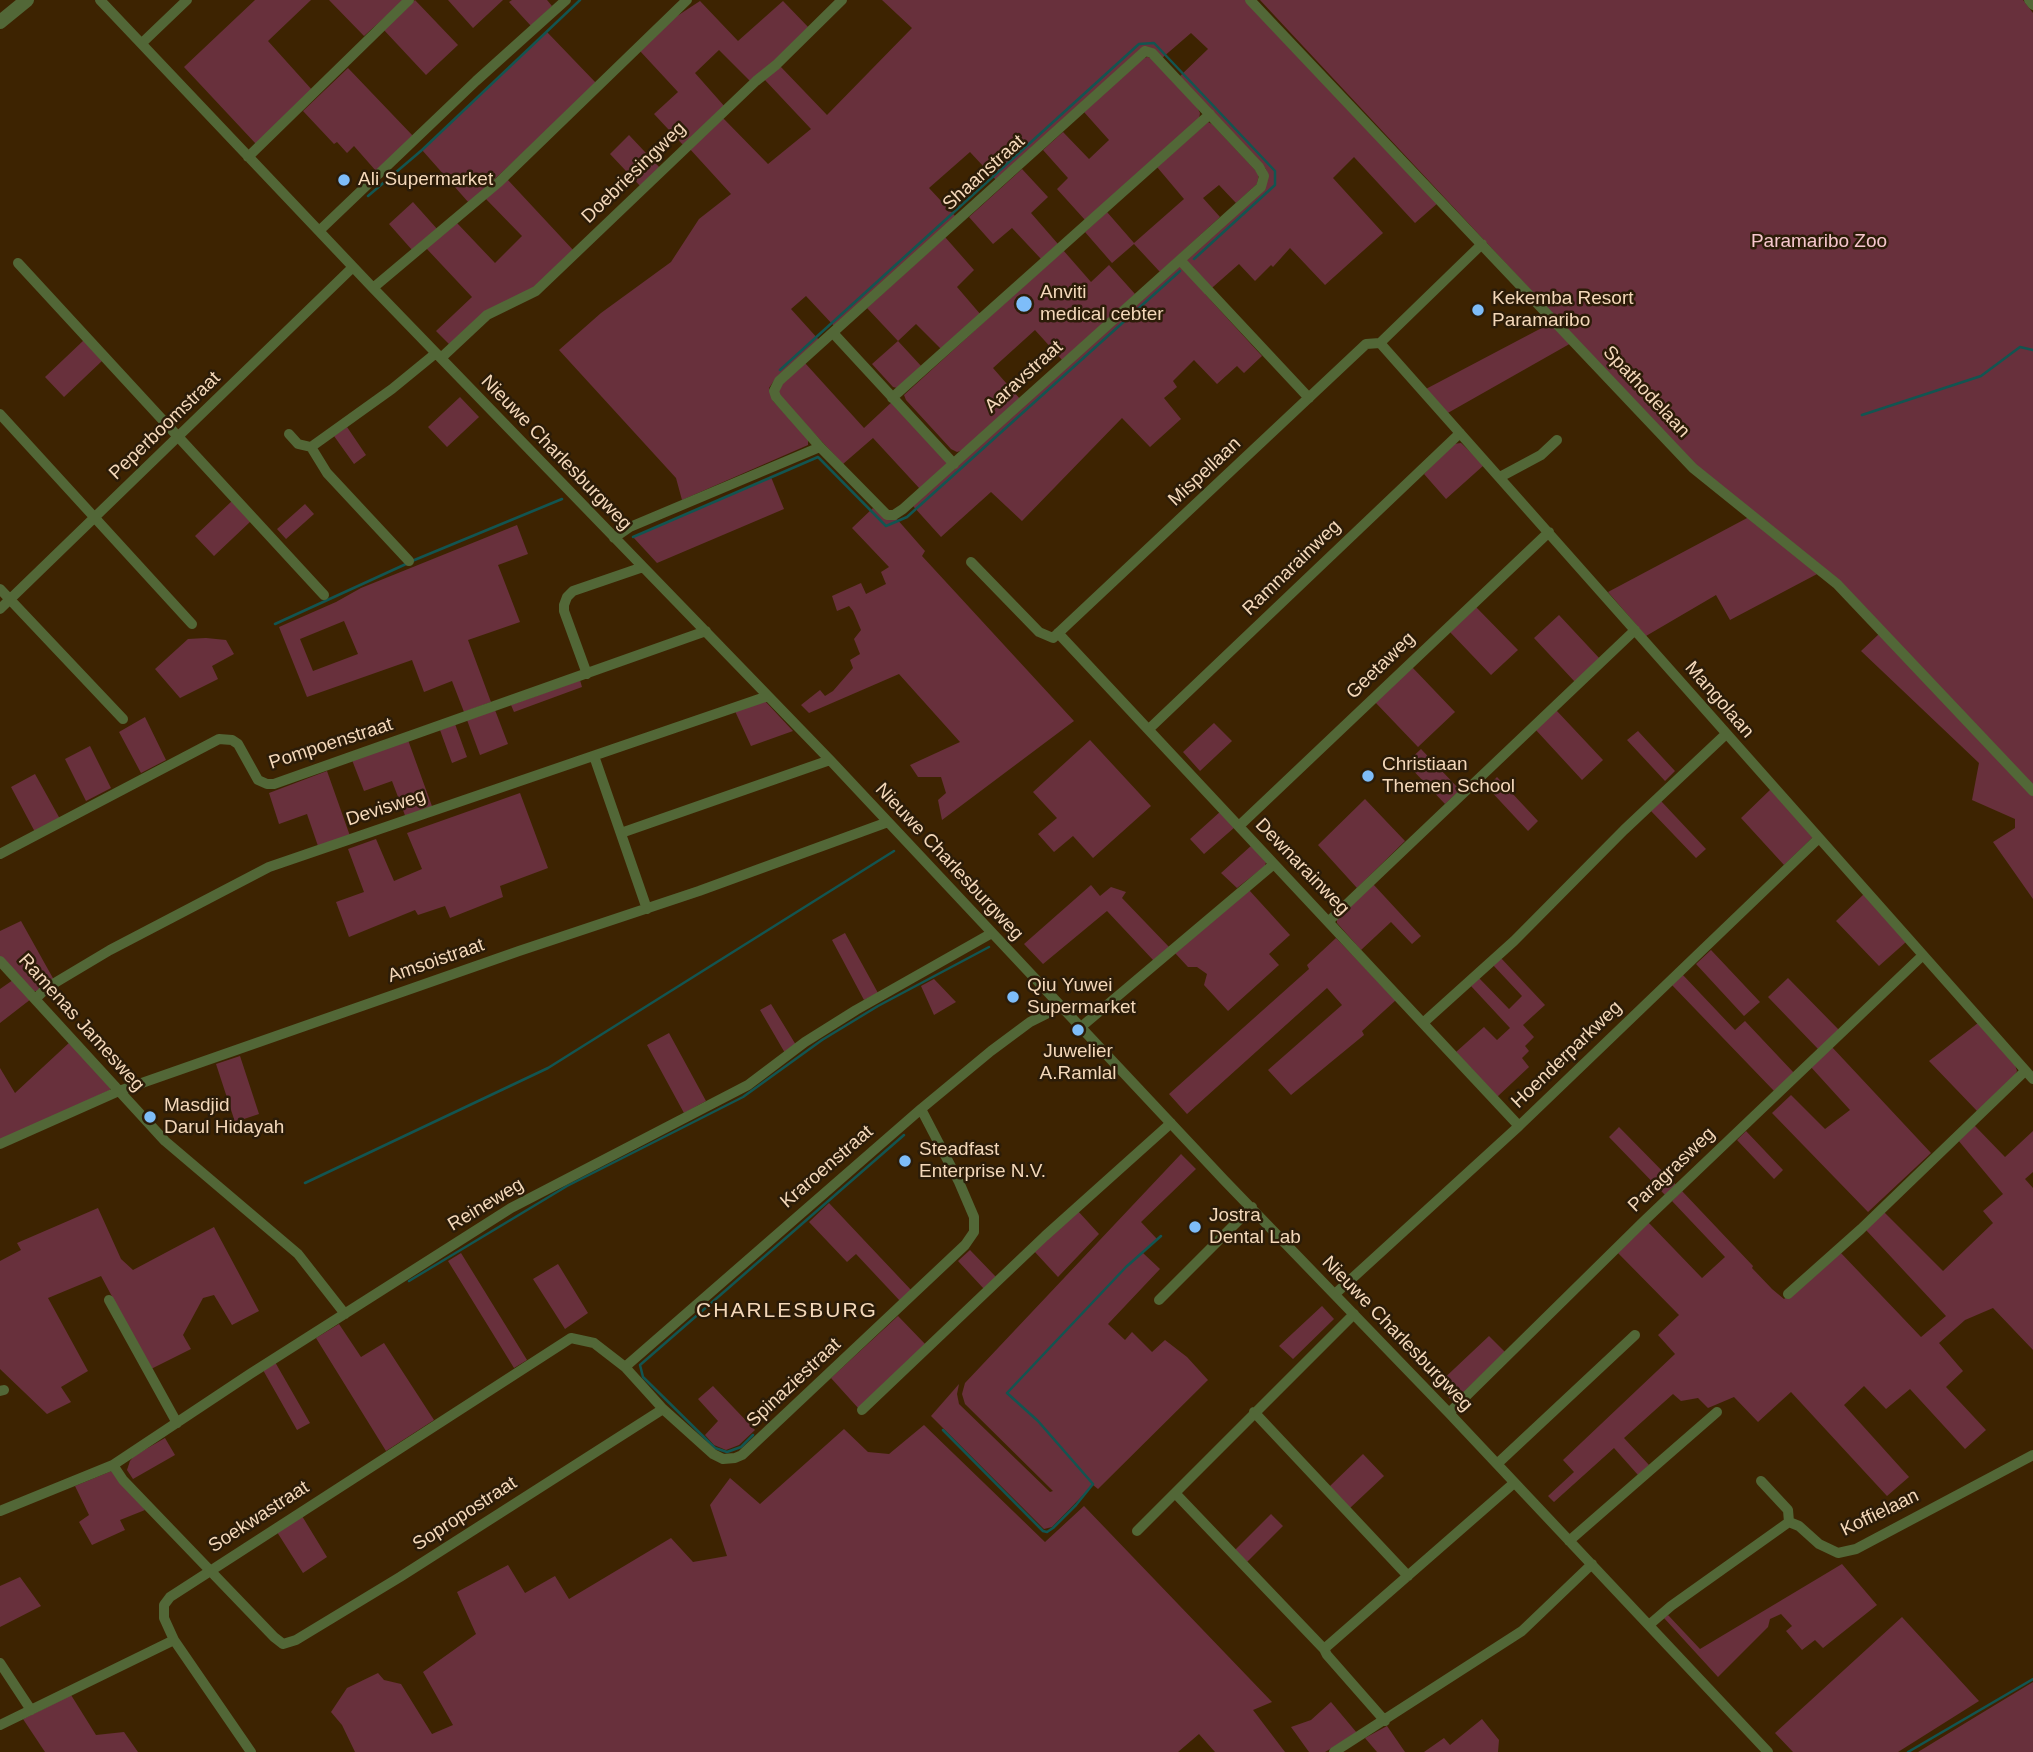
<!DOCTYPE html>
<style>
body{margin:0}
canvas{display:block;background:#3d2301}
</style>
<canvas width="2033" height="1752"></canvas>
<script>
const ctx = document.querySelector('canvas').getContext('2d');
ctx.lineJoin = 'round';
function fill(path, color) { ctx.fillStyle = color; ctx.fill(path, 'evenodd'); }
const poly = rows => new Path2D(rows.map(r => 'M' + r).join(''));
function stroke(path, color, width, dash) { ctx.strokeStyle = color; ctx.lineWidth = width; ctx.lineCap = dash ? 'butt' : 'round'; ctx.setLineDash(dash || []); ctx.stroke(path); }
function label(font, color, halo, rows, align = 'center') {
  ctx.font = font + ' Helvetica,sans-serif'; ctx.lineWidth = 5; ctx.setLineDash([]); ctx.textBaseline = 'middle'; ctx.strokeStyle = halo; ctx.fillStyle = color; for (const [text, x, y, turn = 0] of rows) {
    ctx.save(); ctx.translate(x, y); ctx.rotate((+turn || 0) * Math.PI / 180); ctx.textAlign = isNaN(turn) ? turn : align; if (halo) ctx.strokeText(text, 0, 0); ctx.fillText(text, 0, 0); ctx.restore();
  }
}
fill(poly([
 [255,0,311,0,268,41,313,91,256,144,184,67],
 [329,0,404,0,364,36],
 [415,0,458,45,426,75,383,29],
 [448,0,503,0,473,28],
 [512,0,547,0,552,6,531,26,509,2],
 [882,0,1248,0,1439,202,1415,223,1354,157,1333,178,1383,233,1325,285,1290,248,1273,267,1271,265,1255,281,1239,264,1205,294,1262,356,1244,373,1237,366,1217,384,1194,360,1173,381,1177,387,1164,398,1181,419,1150,447,1122,418,1022,521,991,492,941,537,913,506,1268,180,1266,169,1179,77,1208,49,1191,33,1162,58,1150,48,996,180,970,152,929,188,956,217,834,326,806,296,791,309,819,340,775,379,769,388,773,401,808,438,808,445,682,500,676,478,559,350,601,313,671,262,699,219,731,194,689,148,722,117,768,164,811,129,764,79,780,66,827,115,912,28],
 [1260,0,2023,0,2033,13,2033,786,1844,586,1695,466],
 [700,1,738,41,783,1,810,29,751,82,719,50,695,73,725,107,684,146,654,114,678,92,640,51,671,20],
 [547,32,597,84,469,203,422,150],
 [1148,57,1153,59,1197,107,1200,113,1199,119,1085,220,1057,189,1068,178,1043,150,1063,132,1089,159,1109,140,1084,112,1142,58],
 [348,68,413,136,376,171,354,146,347,153,337,142,334,144,303,111],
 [1208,122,1212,124,1259,174,1257,184,1236,203,1219,185,1203,198,1220,217,1160,272,1134,244,1112,263,1085,232,1107,212,1134,243,1184,199,1157,167],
 [629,135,661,169,642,188,610,154],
 [1022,169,1048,197,1031,213,1058,244,1041,259,1012,228,993,244,969,217],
 [507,179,574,251,532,290,450,345,436,331,472,297,426,248,457,223,495,263,522,236,484,197],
 [413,202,438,230,412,250,389,224],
 [945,237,974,270,957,287,981,315,941,349,916,324,898,341,922,367,897,388,893,387,872,364,898,341,867,308],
 [1063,250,1091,282,1109,265,1135,294,1063,361,1035,330,993,368,1020,399,963,450,957,452,951,449,906,400,904,395],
 [1553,322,1573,342,1446,414,1424,390],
 [84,340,103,360,64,397,45,377],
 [805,363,864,428,894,400,947,457,947,465,920,489,873,438,843,464,780,397,778,390,782,384],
 [460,397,479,417,447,447,428,427],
 [347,427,366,455,354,464,334,436],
 [1461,443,1484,465,1446,499,1424,474,1453,444],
 [771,477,784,509,657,563,633,537],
 [233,500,251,521,214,556,195,536],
 [305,504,314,514,286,539,277,529],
 [873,508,886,518,896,518,925,551,922,556,1074,721,942,820,938,800,946,793,941,777,918,777,910,765,960,742,899,674,809,713,801,705,820,690,825,696,833,691,853,668,850,660,860,654,854,639,861,630,853,611,849,606,837,611,832,596,861,583,866,594,886,584,881,572,889,567,852,528],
 [1749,517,1819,573,1730,620,1716,595,1646,636,1608,592],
 [517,525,528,554,498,565,520,622,468,640,491,702,464,712,452,681,424,692,412,660,307,697,279,627,336,602,361,588],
 [344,621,358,654,313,671,300,639],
 [1475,606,1518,650,1491,675,1449,631],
 [1559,615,1600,659,1575,682,1534,638],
 [1880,633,2033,796,2033,899,1993,842,2015,828,2015,819,1972,800,1979,763,1861,651],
 [206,638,226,640,234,654,212,666,218,679,180,698,155,669,188,639],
 [1412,667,1455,712,1418,747,1375,702],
 [580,680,582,687,514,712,511,705],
 [765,701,793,731,751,746,735,711],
 [495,710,508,744,480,755,467,720],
 [1556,710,1603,760,1582,780,1535,729],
 [145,717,166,760,141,773,119,732],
 [1214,723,1232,741,1200,771,1183,752],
 [455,724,467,757,452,763,440,730],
 [1638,731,1675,771,1665,781,1627,740],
 [408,740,433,809,406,818,392,781,364,791,352,760],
 [1090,740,1151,806,1093,858,1073,836,1054,852,1038,834,1057,818,1033,792],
 [90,746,111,788,86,801,65,759],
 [1421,749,1460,790,1445,804,1406,763],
 [327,771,350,836,318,846,307,814,279,824,269,793],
 [35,774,60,819,35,832,11,787],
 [1497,777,1538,821,1528,831,1487,787],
 [1771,789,1813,837,1784,865,1741,818],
 [520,793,548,868,500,886,503,897,450,918,445,906,418,915,415,910,349,937,336,902,364,892,348,849,376,839,394,881,422,869,407,833],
 [1365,799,1405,841,1357,888,1318,845],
 [1661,801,1706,849,1696,858,1651,811],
 [1221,811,1235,827,1204,854,1190,839],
 [1252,845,1266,862,1265,866,1237,888,1221,873],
 [1373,884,1421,936,1412,944,1391,922,1361,950,1337,923,1337,918],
 [1091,885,1100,896,1111,887,1126,892,1122,898,1170,948,1154,961,1107,911,1043,964,1024,944],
 [1249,890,1290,935,1269,954,1279,965,1228,1011,1204,985,1207,974,1197,967,1188,967,1175,953],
 [1864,894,1906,942,1879,966,1836,921],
 [21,921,54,980,38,991,33,991,0,957,0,931],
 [845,933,878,993,864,1000,832,940],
 [1336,938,1396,1000,1362,1031,1364,1035,1291,1095,1268,1070,1342,1005,1327,988,1187,1114,1169,1094,1309,969,1307,965],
 [1711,950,1760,1002,1744,1016,1696,964],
 [1500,957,1545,1005,1523,1025,1534,1037,1525,1046,1529,1051,1522,1058,1529,1067,1497,1097,1456,1052,1484,1027,1497,1040,1510,1028,1471,986,1479,978,1509,1009,1522,996,1493,965],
 [1682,974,1735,1030,1745,1021,1794,1073,1775,1092,1671,984],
 [1788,978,1839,1030,1819,1050,1768,997],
 [934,979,956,1002,934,1015,921,986],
 [13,980,31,999,0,1023,0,989],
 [771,1004,796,1045,785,1053,760,1010],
 [1978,1023,2015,1065,2017,1071,2014,1077,1978,1112,1929,1061],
 [669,1033,706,1101,684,1113,647,1045],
 [70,1042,110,1086,110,1090,0,1141,0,1068,15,1093],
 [1831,1046,1931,1153,1868,1212,1772,1113,1791,1095,1825,1129,1850,1110,1810,1066],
 [240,1056,259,1114,235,1122,216,1064],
 [1974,1125,2005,1157,2033,1131,2033,1172,2025,1179,2033,1188,2033,1350,1993,1308,1965,1320,1939,1343,1963,1371,1946,1387,1986,1430,1965,1449,1910,1389,1886,1409,1864,1386,1844,1405,1909,1477,1887,1496,1791,1392,1758,1422,1734,1397,1708,1408,1698,1398,1681,1401,1673,1394,1624,1438,1649,1465,1638,1475,1614,1448,1554,1502,1548,1496,1574,1472,1563,1460,1675,1354,1658,1335,1679,1315,1617,1252,1648,1222,1702,1278,1725,1257,1672,1201,1682,1191,1753,1266,1752,1268,1772,1289,1784,1299,1840,1252,1921,1337,1946,1316,1866,1230,1883,1211,1943,1271,1993,1223,1983,1211,2003,1194,1958,1140],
 [1619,1127,1676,1185,1665,1195,1609,1137],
 [1746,1131,1783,1170,1774,1179,1737,1140],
 [1181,1154,1196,1169,1141,1222,1157,1239,1143,1253,1160,1269,1108,1324,1125,1340,1132,1332,1152,1352,1165,1340,1187,1357,1208,1380,1098,1489,1093,1485,1052,1527,1044,1529,931,1416,959,1384,957,1394,959,1404,1050,1492,1053,1491,965,1404,962,1394,965,1383],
 [829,1203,912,1291,901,1302,856,1254,847,1262,809,1222],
 [98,1208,121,1259,133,1270,214,1227,259,1311,232,1325,214,1295,203,1298,183,1335,191,1349,151,1369,101,1276,48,1298,88,1371,61,1387,71,1402,47,1414,0,1369,0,1261,21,1250,17,1243],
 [1077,1210,1099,1234,1058,1277,1034,1251],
 [970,1250,996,1277,984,1289,958,1261],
 [461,1253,527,1360,514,1368,448,1261],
 [558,1264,588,1313,565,1329,533,1279],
 [1322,1306,1334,1319,1293,1359,1279,1346],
 [898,1316,926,1345,859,1409,831,1378],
 [339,1324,361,1357,384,1343,434,1420,386,1451,316,1338],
 [1489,1336,1505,1352,1453,1402,1437,1385],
 [275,1362,310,1423,297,1430,263,1370],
 [713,1386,755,1430,739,1445,726,1450,714,1445,705,1435,718,1421,698,1399],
 [924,1425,1045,1542,1084,1506,1272,1702,1253,1710,1285,1752,1215,1752,1199,1734,1178,1752,355,1752,342,1725,331,1712,347,1688,378,1673,384,1680,401,1684,432,1734,453,1725,423,1672,476,1634,457,1592,508,1565,525,1593,555,1576,569,1599,671,1538,693,1562,727,1556,710,1505,730,1478,760,1504,844,1429,868,1452,889,1454],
 [165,1438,175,1455,133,1479,127,1470,130,1461,134,1456],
 [1363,1454,1384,1476,1350,1508,1329,1487],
 [114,1470,145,1510,120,1520,125,1530,92,1545,79,1522,89,1515,75,1486],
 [1271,1514,1283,1526,1246,1563,1234,1551],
 [302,1516,327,1557,303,1573,277,1532],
 [1842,1564,1877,1605,1823,1648,1815,1640,1802,1650,1786,1631,1792,1626,1781,1614,1770,1619,1768,1627,1718,1677,1664,1618,1668,1615,1700,1649],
 [20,1577,41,1606,0,1627,0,1586],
 [1902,1617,1979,1701,1898,1752,1793,1752,1775,1733],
 [2033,1682,2033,1752,1918,1752,1967,1722],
 [71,1695,96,1735,124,1732,138,1752,45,1752,23,1719],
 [1331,1702,1357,1733,1325,1752,1309,1752,1291,1727,1311,1720],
 [1482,1719,1499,1740,1498,1752,1424,1752,1444,1738,1450,1745],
 [1387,1726,1405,1752,1377,1752,1365,1738]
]), '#68303c');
stroke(poly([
 [368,196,422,150,580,0],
 [780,370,1139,44,1154,43,1275,171,1275,185,1194,259],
 [1862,415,1981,376,2020,347,2033,350],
 [633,537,818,457,886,526,907,517,1180,271],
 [412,561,562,499],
 [275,624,406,564],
 [305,1183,548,1068,894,851],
 [409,1281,567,1186,743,1097,822,1040,878,1006,989,947],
 [943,1430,1043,1531,1047,1532,1053,1528,1076,1505,1093,1484,1038,1421,1007,1393,1126,1267,1161,1236],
 [753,1435,741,1447,727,1452,715,1448,643,1377,640,1365,904,1135],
 [1908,1752,2033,1679]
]), '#125551', 2.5);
stroke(poly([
 [100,0,373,288,830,760,1225,1181,1449,1413,1768,1752],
 [1250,0,1693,468,1837,584,2033,791],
 [2029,0,2033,5],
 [142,43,187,0],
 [1145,51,1152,53,1259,167,1264,176,1261,187,903,509,894,515,887,515,820,447,776,397,774,391,779,381,1145,51],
 [248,157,409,0],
 [319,231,476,81,566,0],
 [1180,260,1309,398],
 [18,263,324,595],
 [373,288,499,182,687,0],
 [834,334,954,464],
 [1380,343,2033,1079],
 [1380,343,1482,244],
 [441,358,487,315,536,291,756,81,776,65,842,0],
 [892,398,1210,114],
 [0,414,192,624],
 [289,434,298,444,311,447,327,473,409,561],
 [311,447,392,389,436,353],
 [1500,477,1541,455,1557,440],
 [614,538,630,527,820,447],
 [971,562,1039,632,1053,638,1366,344,1380,343],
 [0,589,123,719],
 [0,609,353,267],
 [1058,633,1519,1126],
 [587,674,564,611,564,605,567,597,573,591,643,567],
 [1149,729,1460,433],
 [594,756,647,909],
 [1239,826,1549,532],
 [621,833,830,760],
 [0,854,219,739,232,740,238,744,258,780,267,784,274,784,706,631],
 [1329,921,1635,630],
 [0,961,165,1141,298,1254,345,1314],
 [35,999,48,987,110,950,269,867,768,696],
 [1423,1023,1514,941,1624,830,1726,734],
 [1081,1027,1274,864],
 [0,1144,119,1091,519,951,699,891,888,822],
 [1335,1294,1519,1126,1819,838],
 [1788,1294,1861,1229,2025,1071],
 [109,1300,177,1423],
 [1159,1300,1252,1207],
 [625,1367,921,1109,991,1051,1030,1022,1062,1006],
 [0,1391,4,1390],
 [862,1410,1045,1236,1171,1123],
 [1254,1412,1408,1576],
 [1449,1413,1643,1222,1923,955],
 [1497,1464,1635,1335],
 [113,1465,123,1480,274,1637,283,1644,296,1640,400,1577,663,1409],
 [1761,1481,1788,1510,1789,1522],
 [1175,1493,1324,1649,1327,1655,1385,1721],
 [0,1511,113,1465,250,1374,511,1208,748,1085,805,1042,856,1010,992,933],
 [1137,1531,1354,1314],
 [1569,1541,1717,1412],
 [1649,1625,1671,1606,1789,1522,1799,1526,1819,1544,1838,1553,1856,1549,2033,1455],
 [174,1640,251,1752],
 [1324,1649,1514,1483],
 [0,1663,31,1710],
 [0,1725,174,1640,164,1618,164,1605,170,1597,571,1338,594,1343,625,1367,663,1409,713,1454,723,1459,735,1458,742,1455,965,1245,974,1232,974,1217,959,1182,921,1109],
 [1334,1752,1522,1631,1592,1564]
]), '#526737', 10);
stroke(poly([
 [0,22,27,0]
]), '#526737', 14);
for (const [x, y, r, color] of [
 [344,180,7,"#7ebdf9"],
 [1024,304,9,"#7ebdf9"],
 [1478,310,7,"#7ebdf9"],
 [1368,776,7,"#7ebdf9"],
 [1013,997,7,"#7ebdf9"],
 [1078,1030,7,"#7ebdf9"],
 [150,1117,7,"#7ebdf9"],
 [905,1161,7,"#7ebdf9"],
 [1195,1227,7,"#7ebdf9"]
]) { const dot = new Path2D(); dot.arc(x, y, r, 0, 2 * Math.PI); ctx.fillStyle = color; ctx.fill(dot); stroke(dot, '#2c1c08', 2.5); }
label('19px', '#f4d8ba', '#2c1c08', [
 ["Doebriesingweg",634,173,-44],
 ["Shaanstraat",984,173,-42],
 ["Aaravstraat",1024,377,-42],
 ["Spathodelaan",1646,392,47],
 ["Peperboomstraat",165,426,-44],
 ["Nieuwe Charlesburgweg",556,453,46],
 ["Mispellaan",1205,472,-43],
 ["Ramnarainweg",1292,568,-44],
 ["Geetaweg",1381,666,-44],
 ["Mangolaan",1719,700,49],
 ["Pompoenstraat",331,744,-18],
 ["Devisweg",386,808,-18],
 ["Nieuwe Charlesburgweg",949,862,47],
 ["Dewnarainweg",1302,867,46],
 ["Amsoistraat",436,961,-19],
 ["Ramenas Jamesweg",81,1023,48],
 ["Hoenderparkweg",1567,1055,-44],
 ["Kraroenstraat",827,1167,-41],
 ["Paragrasweg",1672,1170,-44],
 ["Reineweg",486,1205,-31],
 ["Nieuwe Charlesburgweg",1397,1334,46],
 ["Spinaziestraat",794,1383,-43],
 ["Koffielaan",1880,1513,-26],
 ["Sopropostraat",465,1514,-33],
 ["Soekwastraat",259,1517,-33]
]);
label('19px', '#f4d8ba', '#2c1c08', [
 ["Ali Supermarket",358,180],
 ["Anviti",1040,293],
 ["medical cebter",1040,315],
 ["Kekemba Resort",1492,299],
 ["Paramaribo",1492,321],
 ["Christiaan",1382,765],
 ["Themen School",1382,787],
 ["Qiu Yuwei",1027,986],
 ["Supermarket",1027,1008],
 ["Juwelier",1078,1052,"center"],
 ["A.Ramlal",1078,1074,"center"],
 ["Masdjid",164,1106],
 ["Darul Hidayah",164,1128],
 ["Steadfast",919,1150],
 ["Enterprise N.V.",919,1172],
 ["Jostra",1209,1216],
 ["Dental Lab",1209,1238]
], 'left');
label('19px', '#f6c6cd', '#2c1c08', [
 ["Paramaribo Zoo",1819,242]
]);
ctx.letterSpacing = '2px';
label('21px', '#f4d8ba', '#2c1c08', [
 ["CHARLESBURG",787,1311]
]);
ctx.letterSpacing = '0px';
</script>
